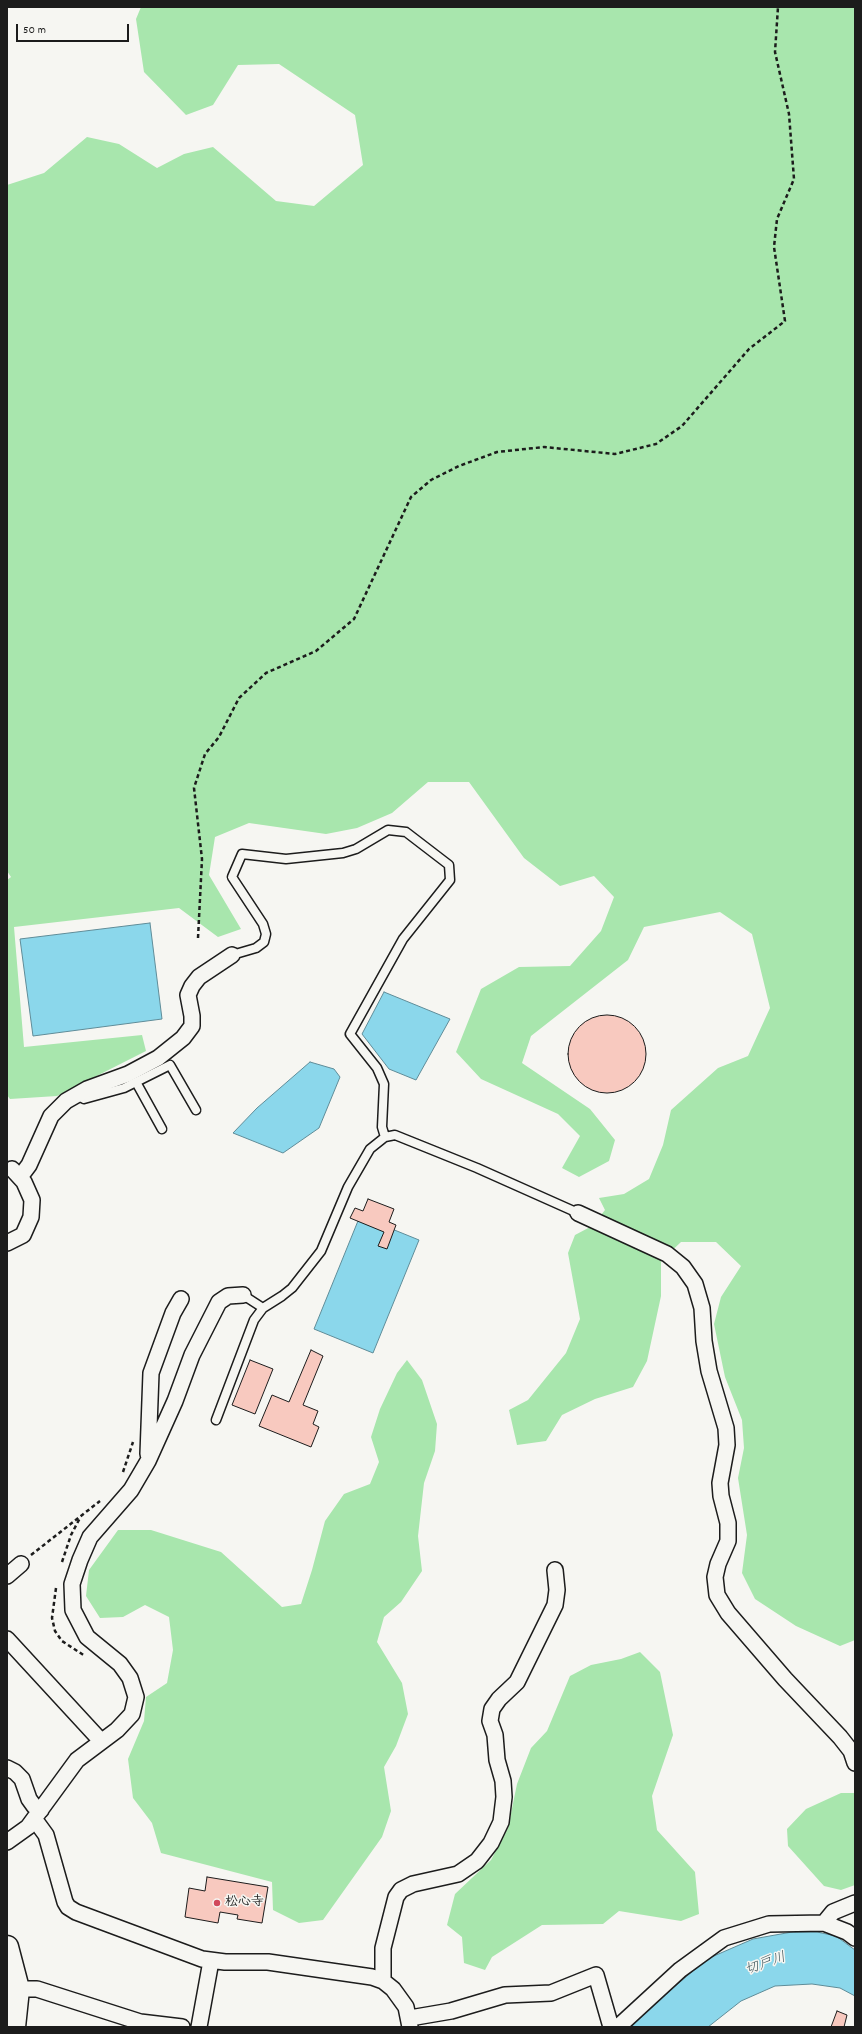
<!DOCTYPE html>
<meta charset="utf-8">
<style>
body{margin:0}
#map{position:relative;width:862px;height:2034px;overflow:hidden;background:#f6f6f2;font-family:Dekko,sans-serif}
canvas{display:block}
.frame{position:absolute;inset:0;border:8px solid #1c1c1c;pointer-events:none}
.scale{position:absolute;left:16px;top:24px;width:113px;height:18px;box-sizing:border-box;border:2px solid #1c1c1c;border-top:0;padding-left:5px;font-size:12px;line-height:14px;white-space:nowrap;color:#1c1c1c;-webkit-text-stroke:3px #f6f6f2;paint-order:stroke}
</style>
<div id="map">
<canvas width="862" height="2034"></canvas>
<div class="frame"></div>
<div class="scale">50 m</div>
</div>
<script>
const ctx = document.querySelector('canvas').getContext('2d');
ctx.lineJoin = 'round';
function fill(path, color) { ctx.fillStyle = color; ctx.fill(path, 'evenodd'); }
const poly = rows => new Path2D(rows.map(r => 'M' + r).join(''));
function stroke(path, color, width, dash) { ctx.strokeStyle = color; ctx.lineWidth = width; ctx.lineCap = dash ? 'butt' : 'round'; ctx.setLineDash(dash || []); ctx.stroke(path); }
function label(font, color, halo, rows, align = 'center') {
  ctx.font = font + ' Dekko,"Klee One",sans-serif'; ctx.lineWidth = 3; ctx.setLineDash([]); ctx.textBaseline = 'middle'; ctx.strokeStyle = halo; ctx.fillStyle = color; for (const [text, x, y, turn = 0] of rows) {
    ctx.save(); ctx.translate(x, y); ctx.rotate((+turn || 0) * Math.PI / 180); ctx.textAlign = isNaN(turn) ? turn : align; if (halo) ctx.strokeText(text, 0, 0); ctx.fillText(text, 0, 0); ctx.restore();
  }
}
fill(poly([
 [141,7,855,7,855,1640,840,1646,796,1626,755,1599,742,1573,747,1535,738,1478,744,1448,742,1420,725,1377,714,1324,721,1297,741,1266,716,1242,681,1242,661,1261,661,1296,647,1361,633,1387,595,1399,562,1415,546,1441,517,1445,509,1410,528,1400,566,1353,580,1319,568,1253,575,1235,592,1226,605,1210,599,1198,624,1194,649,1179,663,1145,671,1110,718,1068,748,1056,770,1008,752,934,720,912,644,927,628,960,531,1036,522,1063,590,1109,615,1140,609,1161,579,1177,562,1168,580,1136,558,1114,481,1079,456,1052,481,989,519,967,570,966,601,931,614,897,594,876,560,886,524,858,469,782,428,782,392,813,357,828,326,834,249,823,215,837,209,875,241,929,218,937,179,908,14,927,24,1047,142,1035,146,1051,57,1096,10,1099,7,1095,7,880,11,877,7,871,7,185,44,173,87,137,119,144,157,168,184,154,213,147,276,201,314,206,363,165,355,115,279,64,238,65,213,105,186,115,144,72,136,19],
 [407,1360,422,1380,437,1424,435,1451,424,1483,418,1536,422,1571,401,1602,384,1617,377,1642,402,1683,408,1714,396,1746,384,1767,391,1811,382,1837,323,1920,299,1923,273,1910,272,1882,161,1853,152,1823,133,1798,128,1759,144,1721,146,1697,167,1683,173,1650,169,1617,145,1605,123,1617,100,1618,86,1596,89,1570,118,1530,151,1530,221,1552,282,1607,301,1604,312,1570,325,1521,344,1494,370,1484,379,1462,371,1437,380,1409,397,1373],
 [640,1652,660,1672,673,1735,652,1796,657,1830,695,1872,699,1914,681,1921,619,1911,603,1924,542,1925,492,1957,485,1970,464,1963,462,1937,447,1925,455,1894,491,1860,508,1828,517,1784,531,1748,547,1731,570,1676,591,1665,621,1659],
 [841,1793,855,1793,855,1885,841,1890,824,1886,788,1846,787,1829,806,1809]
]), '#a8e6ad');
const water = poly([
 [150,923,162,1019,33,1036,20,939,150,923],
 [384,992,450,1019,416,1080,389,1069,362,1034,384,992],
 [310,1062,334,1069,340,1077,319,1128,283,1153,233,1133,257,1108,310,1062],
 [360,1216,419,1240,373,1353,314,1329,360,1216],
 [792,1932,817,1932,836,1936,855,1950,855,1996,840,1988,812,1984,775,1986,741,2001,708,2027,627,2027,707,1959,753,1939,792,1932]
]);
fill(water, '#8bd7eb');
stroke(water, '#5f8c98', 1);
const building = poly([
 '568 1054a39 39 0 1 1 78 0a39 39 0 1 1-78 0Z',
 [368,1199,394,1209,389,1222,396,1225,387,1249,378,1246,384,1232,350,1218,355,1208,363,1211,368,1199],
 [311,1350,323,1356,303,1405,318,1411,313,1424,319,1427,311,1447,259,1426,272,1395,289,1402,311,1350],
 [250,1360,273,1369,255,1414,232,1405,250,1360],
 [207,1877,268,1887,262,1923,237,1919,238,1915,220,1912,218,1923,185,1917,189,1888,205,1891,207,1877],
 [837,2011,847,2015,844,2027,831,2027,837,2011]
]);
fill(building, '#f8c9bf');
stroke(building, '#1c1c1c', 1);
const lane = poly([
 [232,955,256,948,264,942,266,934,263,924,232,877,242,854,286,859,343,853,356,849,388,830,406,832,449,865,450,880,403,939,350,1034,377,1068,384,1084,382,1127,385,1137],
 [136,1082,162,1129],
 [77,1095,84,1099,124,1088,170,1065,196,1110],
 [243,1295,263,1308],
 [216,1420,254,1320,263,1308,282,1296,292,1288,321,1251,348,1187,370,1149,385,1137,395,1135,477,1168,578,1213]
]);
const street = poly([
 [20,1177,29,1165,51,1116,66,1101,87,1089,128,1074,158,1058,183,1038,192,1026,192,1016,188,995,192,986,199,977,232,955],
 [578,1213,667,1254,683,1267,695,1284,702,1308,704,1341,709,1371,726,1428,727,1445,720,1483,721,1496,728,1523,728,1541,718,1564,715,1577,717,1595,728,1613,785,1679,840,1737,851,1751,855,1763],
 [7,1243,23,1235,31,1217,32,1200,24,1182,12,1169],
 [148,1454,151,1373,173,1313,181,1299],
 [7,1576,21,1564],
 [7,1639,101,1741],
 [7,1768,15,1772,22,1779,29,1799,34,1806,41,1810],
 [33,1821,38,1824,46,1835,65,1902,68,1907,76,1912,202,1959,225,1962,268,1962,372,1977,383,1981,393,1989,406,2007,410,2027],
 [7,1842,28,1827,77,1760,117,1730,132,1714,136,1697,130,1678,120,1664,87,1637,73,1610,72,1584,80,1560,90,1537,131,1490,148,1461,175,1401,192,1355,219,1302,228,1296,243,1295],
 [824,1923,833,1912,855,1903],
 [383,1981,383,1948,396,1897,401,1890,413,1884,458,1874,477,1861,491,1843,501,1822,504,1797,503,1781,497,1760,495,1735,490,1721,492,1709,499,1699,517,1682,555,1605,557,1590,555,1570],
 [18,1989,37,1989,140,2022,182,2027],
 [410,2018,451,2011,505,1995,551,1993,596,1975,611,2027],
 [199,2027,211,1961],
 [618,2027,680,1970,724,1938,769,1924,824,1923,847,1932,855,1938]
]);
const secondary = poly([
 [7,1947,18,1989,14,2027]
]);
stroke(lane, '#1c1c1c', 11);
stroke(street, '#1c1c1c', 18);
stroke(secondary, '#1c1c1c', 25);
stroke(poly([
 [198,938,202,859,194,788,205,754,219,737,239,698,266,673,316,651,354,619,411,497,431,480,459,466,497,452,544,447,615,454,656,444,682,426,749,349,785,321,774,247,777,219,794,179,789,114,775,52,778,7],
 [123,1472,133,1442],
 [31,1555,100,1501],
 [62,1562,71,1535,80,1518],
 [56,1588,52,1618,55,1631,62,1641,85,1656]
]), '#1c1c1c', 2.5, [4, 3]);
stroke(lane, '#f6f6f2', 8);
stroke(street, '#f6f6f2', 15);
stroke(secondary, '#f6f6f2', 22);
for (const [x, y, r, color] of [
 [217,1903,4,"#d1495b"]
]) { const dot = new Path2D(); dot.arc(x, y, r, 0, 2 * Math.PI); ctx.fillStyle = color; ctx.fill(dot); stroke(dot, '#f6f6f2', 1.5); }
label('bold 13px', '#1c1c1c', '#f6f6f2', [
 ["松心寺",225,1903]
], 'left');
label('italic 14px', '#3d545a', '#f6f6f2', [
 ["切戸川",766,1965,-19]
]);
</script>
